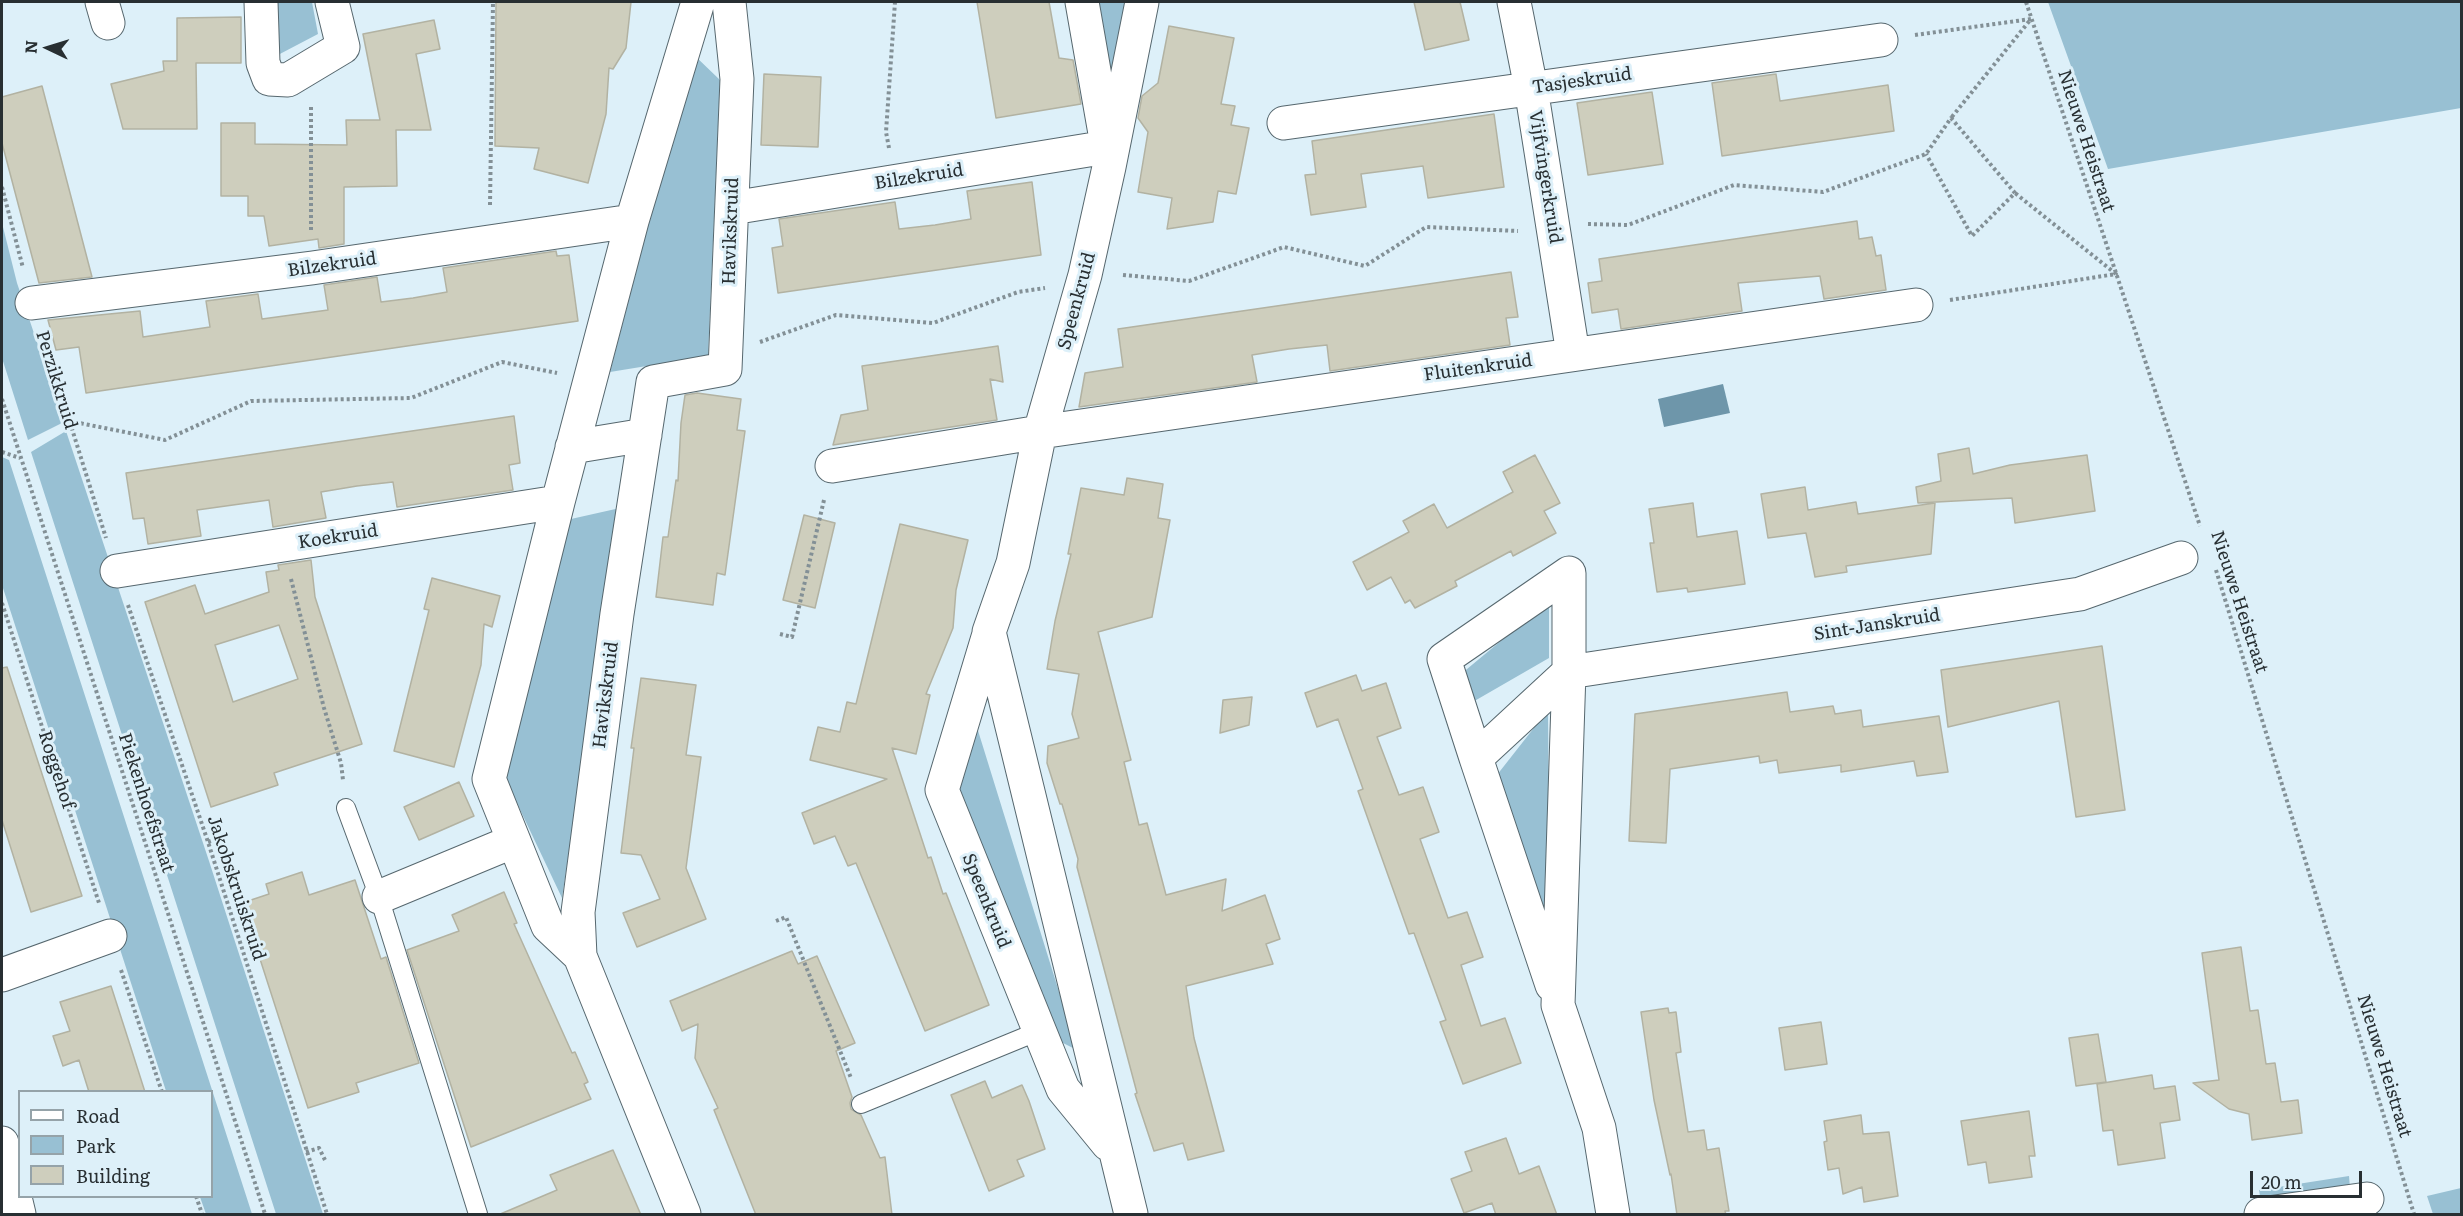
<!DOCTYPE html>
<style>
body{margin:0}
#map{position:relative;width:2463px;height:1216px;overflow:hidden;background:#ddf0f9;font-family:Literata,serif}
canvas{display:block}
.frame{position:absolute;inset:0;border:3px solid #282f32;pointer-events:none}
.legend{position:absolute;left:18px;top:1090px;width:195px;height:108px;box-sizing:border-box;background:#ddf0f9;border:2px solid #95a3a9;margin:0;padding:8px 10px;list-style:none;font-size:18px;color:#282f32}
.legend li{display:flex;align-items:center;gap:12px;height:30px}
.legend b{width:30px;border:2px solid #95a3a9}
.north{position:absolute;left:18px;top:18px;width:60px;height:60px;-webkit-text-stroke:4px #ddf0f9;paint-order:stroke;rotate:274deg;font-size:16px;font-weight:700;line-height:24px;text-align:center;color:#282f32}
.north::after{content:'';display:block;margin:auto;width:21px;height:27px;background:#282f32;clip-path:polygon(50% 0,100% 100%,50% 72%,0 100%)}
.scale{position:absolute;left:2250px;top:1171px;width:112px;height:27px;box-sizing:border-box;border:3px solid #282f32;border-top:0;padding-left:8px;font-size:18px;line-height:21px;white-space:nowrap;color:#282f32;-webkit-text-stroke:4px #ddf0f9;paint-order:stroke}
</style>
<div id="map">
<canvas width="2463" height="1216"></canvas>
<div class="frame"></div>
<ul class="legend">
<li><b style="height:8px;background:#fff"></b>Road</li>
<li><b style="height:16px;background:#98c0d3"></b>Park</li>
<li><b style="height:16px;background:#cecebd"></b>Building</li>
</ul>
<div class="north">N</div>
<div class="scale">20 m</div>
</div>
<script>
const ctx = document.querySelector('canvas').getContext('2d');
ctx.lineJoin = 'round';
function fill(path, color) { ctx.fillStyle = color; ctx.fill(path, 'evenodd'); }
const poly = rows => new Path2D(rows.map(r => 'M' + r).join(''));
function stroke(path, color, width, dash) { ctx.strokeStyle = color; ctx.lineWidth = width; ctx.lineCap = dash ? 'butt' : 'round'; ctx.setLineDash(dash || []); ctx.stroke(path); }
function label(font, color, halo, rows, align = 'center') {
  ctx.font = font + ' Literata,serif'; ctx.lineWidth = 6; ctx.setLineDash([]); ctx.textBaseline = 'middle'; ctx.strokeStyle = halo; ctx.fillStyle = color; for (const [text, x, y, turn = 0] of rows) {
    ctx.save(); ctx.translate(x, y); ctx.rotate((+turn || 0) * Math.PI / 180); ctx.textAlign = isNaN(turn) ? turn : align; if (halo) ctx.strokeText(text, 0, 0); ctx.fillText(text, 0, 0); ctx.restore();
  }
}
fill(poly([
 [276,2,312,2,318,34,276,56],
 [1097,2,1127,2,1110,76],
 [2048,2,2461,2,2461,108,2108,169],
 [693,54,720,80,708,356,610,372],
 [2,223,17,283,64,422,28,440,2,358],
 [66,431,209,861,323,1214,276,1214,31,452],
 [2,457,9,460,252,1214,206,1214,200,1197,212,1196,212,1092,166,1091,2,585],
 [620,508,562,898,506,780,571,519],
 [1549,601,1549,658,1471,703,1461,674],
 [971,708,1077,1050,1055,1039,954,790],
 [1548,710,1550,962,1493,780],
 [2349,1176,2350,1189,2261,1202,2259,1190],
 [2461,1188,2461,1214,2433,1214,2427,1196]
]), '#98c0d3');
fill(poly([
 [1723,384,1730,413,1664,427,1658,399]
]), '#6e96aa');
const building = poly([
 [496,2,631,2,626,48,613,69,609,68,606,114,588,183,534,169,539,148,495,146,496,2],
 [977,2,1049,2,1059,58,1073,60,1081,104,996,118,977,2],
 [1414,2,1460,2,1469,40,1425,50,1414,2],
 [241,17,241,63,196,63,197,129,123,129,111,84,164,71,163,61,177,61,177,18,241,17],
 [434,20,440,49,416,54,431,130,396,130,397,186,344,187,344,244,319,248,318,239,269,246,264,216,248,216,248,196,221,196,221,123,255,123,255,144,347,145,346,120,380,120,363,34,434,20],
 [1169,26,1234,38,1221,104,1235,106,1231,125,1249,128,1236,194,1218,191,1213,222,1167,229,1172,198,1138,192,1148,132,1138,118,1142,96,1158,83,1169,26],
 [764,74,821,77,818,147,761,145,764,74],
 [1776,74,1780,101,1888,85,1894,131,1722,156,1712,83,1776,74],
 [42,86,92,277,39,283,2,143,2,97,42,86],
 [1652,92,1663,164,1588,175,1577,103,1652,92],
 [1494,114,1504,187,1428,198,1423,166,1361,174,1366,207,1311,215,1305,175,1316,174,1312,141,1494,114],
 [1032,182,1041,255,778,293,772,248,783,246,779,219,895,202,899,229,935,225,971,219,967,191,1032,182],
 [1857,221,1859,239,1872,237,1876,256,1881,255,1886,290,1824,299,1820,276,1738,283,1742,311,1621,329,1618,309,1592,313,1588,283,1602,281,1599,259,1857,221],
 [556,251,557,256,569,255,578,321,86,393,79,347,56,350,48,320,140,311,143,337,210,327,206,301,258,294,262,319,328,310,324,285,377,277,381,302,413,298,447,292,443,268,556,251],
 [1511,272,1518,317,1506,318,1510,345,1330,371,1327,345,1289,349,1252,355,1257,382,1079,407,1085,373,1123,367,1118,329,1511,272],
 [998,346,1003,382,990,379,997,420,833,445,841,415,868,410,862,366,998,346],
 [697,393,741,399,737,430,745,431,725,575,717,573,713,605,656,597,663,537,668,537,676,480,678,481,681,423,685,395,697,393],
 [514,416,520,463,509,465,513,490,397,507,393,482,357,486,321,492,326,518,273,527,269,500,197,510,201,536,148,544,144,518,133,519,126,473,514,416],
 [1969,448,1973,474,2010,465,2087,455,2095,511,2015,523,2012,498,1918,503,1916,487,1941,481,1938,454,1969,448],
 [1535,455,1560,503,1544,511,1556,533,1513,556,1511,551,1455,581,1457,586,1415,608,1410,600,1405,603,1391,577,1367,590,1353,562,1409,532,1403,521,1434,504,1447,528,1513,492,1503,472,1535,455],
 [1127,478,1163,484,1158,518,1170,520,1152,617,1098,632,1131,760,1124,762,1139,825,1147,823,1166,895,1226,879,1222,911,1265,895,1280,939,1266,944,1273,964,1186,986,1194,1038,1224,1151,1188,1160,1183,1143,1154,1151,1135,1094,1137,1093,1077,867,1078,859,1062,804,1060,804,1047,763,1048,746,1079,738,1072,714,1079,674,1047,669,1055,621,1071,554,1068,554,1081,488,1124,495,1127,478],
 [1805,487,1808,510,1856,502,1858,514,1935,503,1931,554,1846,566,1847,572,1815,577,1806,533,1768,538,1761,494,1805,487],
 [1693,503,1697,537,1737,531,1745,584,1688,592,1687,588,1657,592,1650,543,1654,543,1649,509,1693,503],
 [804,515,835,523,815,608,783,600,804,515],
 [900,524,968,540,956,590,953,628,926,694,930,695,916,754,892,748,928,858,931,857,943,894,946,893,989,1005,925,1031,856,863,848,866,835,836,814,844,802,813,887,779,810,760,818,727,840,732,847,702,856,704,900,524],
 [311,560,315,597,362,744,274,773,278,785,211,807,145,602,195,585,205,614,269,592,266,572,279,570,278,565,311,560],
 [279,625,298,679,233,702,215,645,279,625],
 [432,578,500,596,492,627,484,624,481,665,454,767,394,751,429,610,424,609,432,578],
 [2102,646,2125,810,2076,817,2059,701,1948,727,1941,670,2102,646],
 [7,667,82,896,31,912,2,820,2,668,7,667],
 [1356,675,1362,691,1386,683,1401,728,1377,737,1399,795,1423,787,1439,832,1420,839,1448,918,1467,912,1483,957,1461,965,1481,1026,1505,1018,1521,1063,1463,1084,1440,1022,1446,1020,1414,933,1409,934,1358,791,1363,789,1338,719,1317,727,1305,693,1356,675],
 [641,678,696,685,686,755,701,757,686,868,706,919,637,947,623,913,660,899,641,855,621,853,634,748,631,748,641,678],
 [1787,692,1790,712,1833,706,1835,714,1861,710,1863,727,1939,716,1948,772,1917,776,1914,761,1841,772,1841,765,1779,773,1777,760,1760,763,1759,756,1670,769,1666,843,1629,841,1635,714,1787,692],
 [1252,697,1249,725,1220,733,1223,700,1252,697],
 [459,782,474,816,419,840,404,807,459,782],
 [302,872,309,895,355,880,381,959,386,957,419,1063,356,1083,359,1092,308,1108,242,903,269,894,266,884,302,872],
 [504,892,517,923,514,924,572,1053,575,1052,588,1082,584,1084,591,1099,471,1147,407,950,459,931,452,915,504,892],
 [2241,947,2250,1011,2258,1010,2266,1064,2275,1063,2281,1102,2298,1100,2302,1133,2252,1140,2249,1114,2229,1109,2193,1083,2219,1080,2202,953,2241,947],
 [792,951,798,964,817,956,855,1043,836,1051,852,1097,850,1103,851,1109,861,1115,880,1158,885,1157,892,1215,756,1215,714,1110,718,1108,695,1058,698,1024,682,1031,670,1001,792,951],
 [111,986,130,1045,145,1092,89,1092,79,1060,63,1066,53,1036,70,1031,60,1002,111,986],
 [1668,1008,1669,1013,1676,1012,1681,1052,1676,1053,1688,1132,1704,1130,1707,1150,1719,1148,1729,1211,1725,1211,1726,1215,1677,1215,1671,1174,1670,1175,1654,1100,1641,1012,1668,1008],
 [1821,1022,1827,1064,1785,1070,1779,1028,1821,1022],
 [2098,1034,2106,1082,2076,1086,2069,1038,2098,1034],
 [2152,1075,2154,1089,2175,1086,2180,1120,2160,1123,2165,1158,2118,1165,2113,1130,2103,1131,2097,1084,2152,1075],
 [985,1081,992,1098,1022,1085,1029,1101,1045,1149,1017,1160,1024,1176,989,1191,951,1095,985,1081],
 [2029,1111,2035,1156,2029,1156,2032,1177,1989,1183,1986,1162,1968,1165,1961,1121,2029,1111],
 [1861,1115,1863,1134,1889,1132,1898,1196,1864,1202,1862,1187,1843,1194,1839,1168,1828,1170,1824,1142,1827,1141,1824,1121,1861,1115],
 [1506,1138,1519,1174,1539,1166,1557,1215,1496,1215,1492,1203,1464,1213,1451,1179,1472,1171,1465,1152,1506,1138],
 [613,1150,641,1215,498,1215,557,1190,550,1175,613,1150]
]);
fill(building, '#cecebd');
stroke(building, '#b2b2a2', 1.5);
const service = poly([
 [346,808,379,897,478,1214],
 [861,1104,1039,1031]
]);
const minor = poly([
 [102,2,108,23],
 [261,2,263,63,269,79,288,80,343,47,332,2],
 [1082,2,1107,145],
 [1514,2,1531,88,1573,354],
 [1284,123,1881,40],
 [732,208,1107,147],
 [32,303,312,268,632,221],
 [572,447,645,435],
 [832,466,1040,432,1916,305],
 [117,571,558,502],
 [989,634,942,790,1063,1089,1108,1144],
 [1476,758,1444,659,1569,573,1569,672,1476,758,1552,985],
 [379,897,514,841],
 [580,956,548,926,489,779,558,502,632,221,698,2],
 [2,975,110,936],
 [2,1143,19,1214],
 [684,1214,580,956,578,912,617,614,653,382,725,369,737,79,729,2],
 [1131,1214,989,632,1013,563,1040,432,1085,275,1109,167,1142,2],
 [1613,1214,1599,1128,1558,1005,1569,672,2080,594,2181,558],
 [2261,1214,2367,1199]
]);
stroke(service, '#56676e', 20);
stroke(minor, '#56676e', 35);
stroke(poly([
 [2026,2,2200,526],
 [1915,35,2031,19,1951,118],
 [311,107,311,231],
 [889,148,886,132,895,2],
 [2,187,23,268],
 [490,205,493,2],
 [1588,224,1628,225,1734,185,1823,192,1926,154,1951,118,2015,193,1972,236,1926,154],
 [1123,275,1189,281,1284,247,1365,266,1426,227,1518,231],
 [1950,300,2116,274,2015,193],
 [43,336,106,538],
 [760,342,836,315,933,323,1018,292,1045,288],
 [2,399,265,1214],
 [69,421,165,440,251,401,411,398,502,362,557,373],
 [2,452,20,458],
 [2216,570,2414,1214],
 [291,579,324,708,341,763,343,780],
 [2,603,99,903],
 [128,605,208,842,327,1214],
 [780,634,792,637,824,500],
 [208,842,219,838,225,850],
 [776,921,786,917,851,1078],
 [121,970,162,1092],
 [306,1152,319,1148,325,1160],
 [196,1196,202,1214]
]), '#839096', 4, [3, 3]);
stroke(service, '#fff', 18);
stroke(minor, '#fff', 33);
label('18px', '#282f32', '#ddf0f9', [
 ["Tasjeskruid",1582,81,-8],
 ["Nieuwe Heistraat",2086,141,72],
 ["Bilzekruid",919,177,-9],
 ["Vijfvingerkruid",1545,177,81],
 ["Havikskruid",731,231,-88],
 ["Bilzekruid",332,265,-8],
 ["Speenkruid",1077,301,-75],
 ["Fluitenkruid",1478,368,-8],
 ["Perzikkruid",56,380,73],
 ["Koekruid",338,537,-9],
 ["Nieuwe Heistraat",2239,602,72],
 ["Sint-Janskruid",1877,625,-9],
 ["Havikskruid",606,695,-83],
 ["Roggehof",56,770,72],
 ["Piekenhoefstraat",146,803,72],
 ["Jakobskruiskruid",236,888,72],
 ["Speenkruid",986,901,68],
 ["Nieuwe Heistraat",2384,1066,73]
]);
</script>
